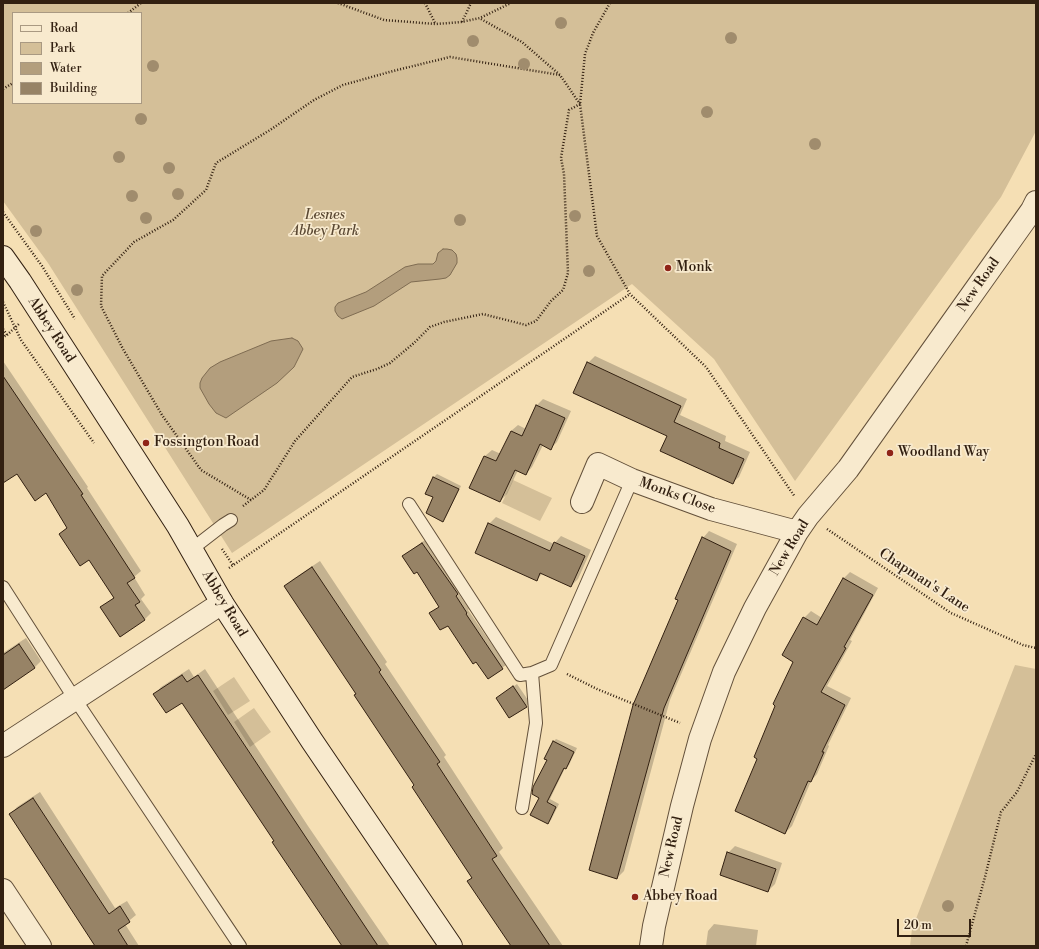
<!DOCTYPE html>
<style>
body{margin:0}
#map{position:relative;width:1039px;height:949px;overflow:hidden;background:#f5dfb4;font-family:"Libre Bodoni",serif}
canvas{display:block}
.frame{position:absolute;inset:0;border:4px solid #322011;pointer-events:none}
.legend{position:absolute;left:12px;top:12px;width:130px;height:92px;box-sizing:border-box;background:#f8eace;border:1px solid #a99982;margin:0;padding:5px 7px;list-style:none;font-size:12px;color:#322011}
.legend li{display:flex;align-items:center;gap:8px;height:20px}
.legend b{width:20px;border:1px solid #a99982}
.scale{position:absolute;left:897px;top:919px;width:74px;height:18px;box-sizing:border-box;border:2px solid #322011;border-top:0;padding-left:5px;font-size:12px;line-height:14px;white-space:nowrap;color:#322011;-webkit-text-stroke:3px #f8eace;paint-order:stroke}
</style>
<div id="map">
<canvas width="1039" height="949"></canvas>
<div class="frame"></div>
<ul class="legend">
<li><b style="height:5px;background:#f8eace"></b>Road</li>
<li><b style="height:11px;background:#d4bf98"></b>Park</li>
<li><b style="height:11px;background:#b39e7d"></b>Water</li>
<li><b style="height:11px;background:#978366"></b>Building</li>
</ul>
<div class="scale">20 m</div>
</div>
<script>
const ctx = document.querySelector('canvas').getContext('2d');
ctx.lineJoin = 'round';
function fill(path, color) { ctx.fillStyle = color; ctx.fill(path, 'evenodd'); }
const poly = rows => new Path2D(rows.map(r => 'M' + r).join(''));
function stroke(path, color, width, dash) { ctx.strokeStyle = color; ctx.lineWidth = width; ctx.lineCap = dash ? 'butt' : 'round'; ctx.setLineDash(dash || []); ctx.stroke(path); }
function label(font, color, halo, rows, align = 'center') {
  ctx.font = font + ' "Libre Bodoni",serif'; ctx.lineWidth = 3.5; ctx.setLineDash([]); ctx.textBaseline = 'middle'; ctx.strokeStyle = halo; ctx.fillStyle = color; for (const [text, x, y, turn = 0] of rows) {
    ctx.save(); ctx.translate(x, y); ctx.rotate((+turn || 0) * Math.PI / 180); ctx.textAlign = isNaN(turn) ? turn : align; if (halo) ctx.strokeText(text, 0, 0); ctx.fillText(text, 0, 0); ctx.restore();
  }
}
fill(poly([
 [3,3,1036,3,1036,131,1001,197,795,481,714,359,632,284,232,553,48,263,3,201],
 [13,13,141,13,141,103,13,103],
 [513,480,552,498,540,521,502,503],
 [1015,665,1036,669,1036,946,910,946,912,929],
 [234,677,250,701,228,715,213,691],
 [254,708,271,732,250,747,234,722]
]), '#d4bf98');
const water = poly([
 [443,249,447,249,452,250,456,254,457,258,457,263,450,275,446,278,440,279,411,282,374,306,342,319,338,316,335,311,335,307,338,303,366,292,405,267,418,264,433,264,436,261,438,253,443,249],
 [292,338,298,341,303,349,294,367,277,383,226,418,216,413,209,404,200,388,200,383,202,378,210,368,220,362,271,341,292,338]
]);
fill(water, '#b39e7d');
stroke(water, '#7f6c52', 1);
fill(poly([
 [595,356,687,399,680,415,726,436,725,441,750,452,739,477,732,483,668,435,588,363],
 [3,361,88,487,87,488,141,571,134,577,145,595,141,599,151,613,145,619,120,635,102,607,114,597,89,558,60,534,68,527,46,492,17,473,3,467],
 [543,399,571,411,557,442,551,448,543,445,532,467,526,474,518,470,507,494,500,501,471,487,485,456,492,450,501,454,511,431,518,425,526,429,537,405],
 [437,474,461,486,446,517,443,520,434,497,426,493,434,477],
 [496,517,554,544,561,536,591,550,578,579,571,586,543,573,537,579,489,524],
 [709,531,737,544,670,700,624,871,617,878,679,600,703,538],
 [425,540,460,591,458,593,469,609,468,610,506,665,488,678,417,570,403,556],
 [320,561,387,662,385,664,446,755,444,757,503,848,499,852,563,946,512,946,468,881,472,877,415,785,355,695,357,693,285,587,293,579],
 [850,572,878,588,850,640,852,641,827,686,851,698,828,745,829,746,817,774,811,781,792,826,785,833,758,758,795,662,804,618,811,611,822,618,843,579],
 [26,638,41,661,35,667,3,688,3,653],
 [189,669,194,677,205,669,308,826,390,946,343,946,275,841,182,702,155,694,161,687],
 [517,684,530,703,510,717,497,698],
 [556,739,577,748,569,765,565,768,550,799,559,804,551,820,548,823,540,798,548,760,553,742],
 [40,792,115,908,127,901,136,915,125,924,139,946,96,946,11,814,17,807],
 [735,846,782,863,775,884,768,891,728,853],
 [714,924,758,930,756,946,706,946,708,931]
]), '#0003');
const building = poly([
 [587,362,681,406,674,422,720,443,719,448,744,459,733,484,660,451,667,436,573,393,587,362],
 [3,376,83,494,81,495,135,578,127,583,140,602,135,605,145,620,120,637,100,607,114,598,89,560,80,566,59,534,67,528,46,493,35,501,17,474,3,483,3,376],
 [536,405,565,418,551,450,540,444,526,475,515,470,500,502,469,488,484,456,496,461,511,431,522,436,536,405],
 [433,477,459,489,443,522,426,513,433,497,425,494,433,477],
 [488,523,550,551,554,542,585,556,571,587,540,573,537,581,475,553,488,523],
 [702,537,731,551,664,708,617,879,589,870,633,705,678,600,675,599,702,537],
 [422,543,458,594,456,596,467,613,466,614,503,669,488,679,476,662,473,664,448,626,440,630,429,613,439,607,417,572,414,574,402,556,422,543],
 [312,567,381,670,379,672,440,762,437,764,497,856,492,859,550,946,511,946,467,881,472,878,412,787,414,785,354,695,356,694,284,586,312,567],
 [843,578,873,595,844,647,846,648,821,692,845,705,822,752,824,752,811,782,808,781,785,834,735,811,757,759,754,757,775,706,773,704,793,662,782,655,803,617,817,625,843,578],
 [19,644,35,668,3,690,3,655,19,644],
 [182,675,187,682,198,675,378,946,342,946,272,842,274,841,182,703,166,713,153,694,182,675],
 [513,686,527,707,509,718,496,698,513,686],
 [553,741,574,752,566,769,564,768,547,802,556,807,548,824,530,815,539,798,532,794,533,787,547,760,544,759,553,741],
 [33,798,109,914,120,906,130,922,118,930,128,946,95,946,9,814,33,798],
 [727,852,776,869,768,892,720,875,727,852]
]);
fill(building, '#978366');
stroke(building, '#322011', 1);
const service = poly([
 [409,504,520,675,532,673,551,665,632,480],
 [192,549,223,525,231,520],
 [3,587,69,690,240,946],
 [522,808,536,723,532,673]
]);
const minor = poly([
 [582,502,598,464,632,480,711,509,797,532],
 [3,746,222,603],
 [3,890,40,946],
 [651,946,654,926,682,806,700,739,724,672,755,608,797,532,808,516,848,469,1032,210,1036,202]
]);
const secondary = poly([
 [3,257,20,281,178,526,222,603,312,741,451,946]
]);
stroke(service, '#63503a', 14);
stroke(minor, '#63503a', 24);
stroke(secondary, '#322011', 24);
stroke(poly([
 [338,3,384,20,436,24,461,22,480,18,511,3],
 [425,3,435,23],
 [610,3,593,33,585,54,580,104,597,236,630,294,706,367,795,497],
 [128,13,141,3],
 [481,19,522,42,560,75,580,104],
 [462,22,471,3],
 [3,89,13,83],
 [3,212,42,266,75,319],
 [3,302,21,340,94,443],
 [3,329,7,335,3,337],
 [7,335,20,323],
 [251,500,201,470,162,415,123,349,101,306,102,276,134,242,173,220,206,190,216,163,270,130,314,100,343,85,393,71,450,57,560,75],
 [243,506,264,490,295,441,352,377,377,369,390,363,414,343,430,327,444,322,483,314,526,325,536,321,551,301,563,290,568,273,564,174,561,158,569,110,580,104],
 [827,529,951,613,1023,645,1036,648],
 [222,549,233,565],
 [229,568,630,294],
 [567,674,597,689,680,723],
 [966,946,985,877,1001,812,1017,792,1036,754]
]), '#322011', 2.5, [1, 2]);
stroke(service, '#f8eace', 12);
stroke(minor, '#f8eace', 22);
stroke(secondary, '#f8eace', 22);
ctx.fillStyle = '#a08c6d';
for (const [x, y] of [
 [561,23],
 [731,38],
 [473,41],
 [524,64],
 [153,66],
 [707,112],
 [141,119],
 [815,144],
 [119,157],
 [169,168],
 [178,194],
 [132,196],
 [575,216],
 [146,218],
 [460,220],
 [36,231],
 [589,271],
 [77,290],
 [948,906]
]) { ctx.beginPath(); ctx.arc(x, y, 6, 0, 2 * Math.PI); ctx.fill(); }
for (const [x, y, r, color] of [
 [668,268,4,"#8f2418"],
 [146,443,4,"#8f2418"],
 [890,453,4,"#8f2418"],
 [635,897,4,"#8f2418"]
]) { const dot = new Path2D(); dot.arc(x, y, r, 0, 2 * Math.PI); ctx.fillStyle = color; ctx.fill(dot); stroke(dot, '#f8eace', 1.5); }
label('italic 14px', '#5a4833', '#f8eace', [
 ["Lesnes",325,216],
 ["Abbey Park",325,232]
]);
label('14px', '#322011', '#f8eace', [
 ["Monk",676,268],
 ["Fossington Road",154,443],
 ["Woodland Way",898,453],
 ["Abbey Road",643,897]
], 'left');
label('14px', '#322011', '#f8eace', [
 ["New Road",979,285,-55],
 ["Abbey Road",51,330,57],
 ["Monks Close",677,496,20],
 ["New Road",790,548,-59],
 ["Chapman's Lane",924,581,33],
 ["Abbey Road",224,604,59],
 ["New Road",672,847,-77]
]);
</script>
